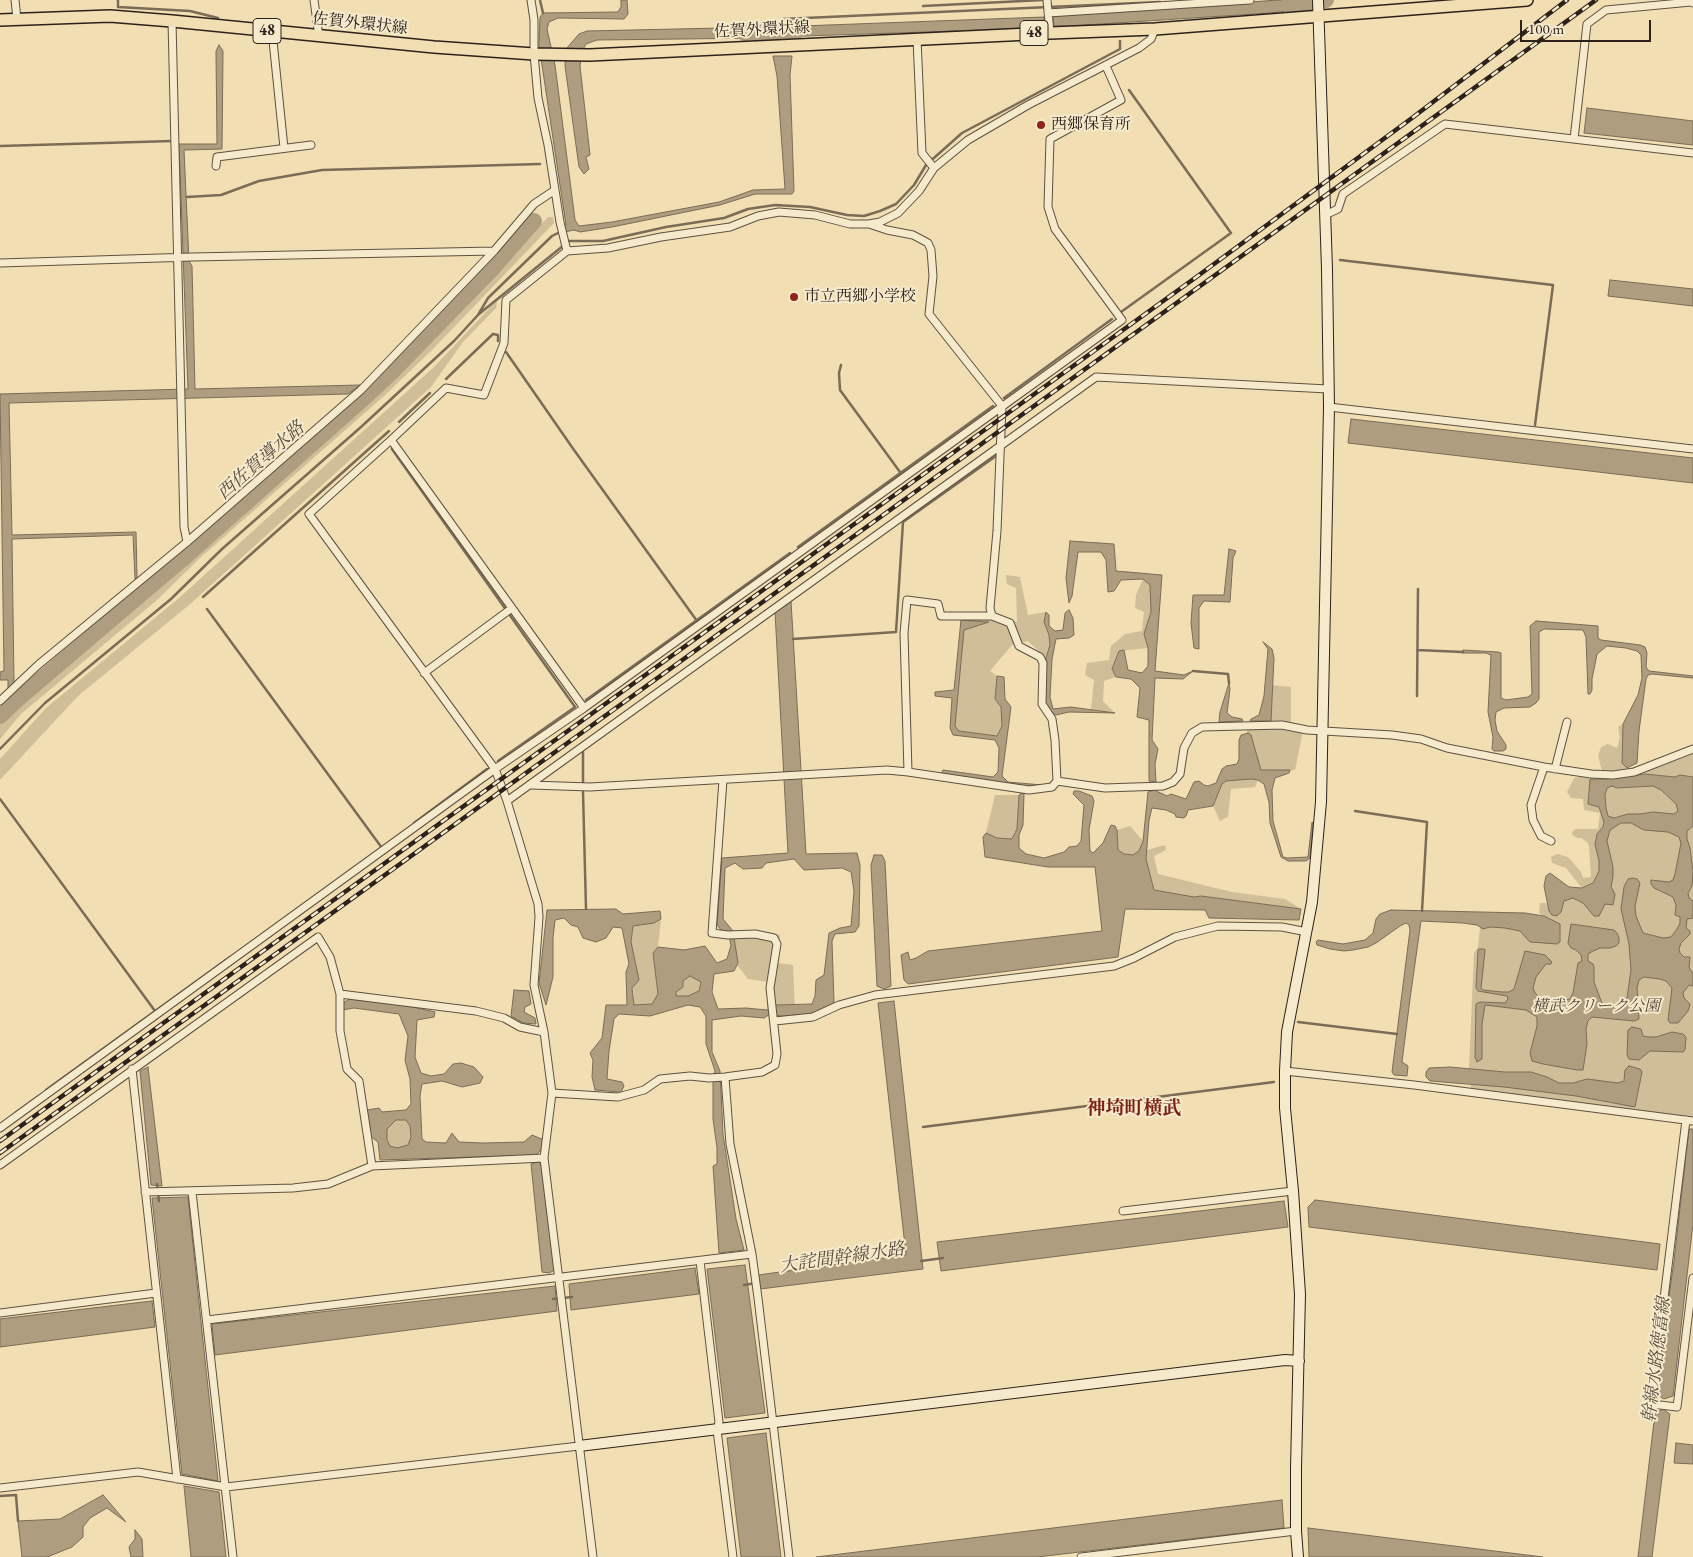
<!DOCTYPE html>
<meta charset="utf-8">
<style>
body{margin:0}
#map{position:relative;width:1693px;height:1557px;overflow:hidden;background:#f1deb2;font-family:"EB Garamond",serif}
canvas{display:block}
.scale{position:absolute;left:1520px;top:20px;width:131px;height:22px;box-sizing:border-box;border:2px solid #2d221b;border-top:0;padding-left:6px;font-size:15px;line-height:18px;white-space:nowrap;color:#2d221b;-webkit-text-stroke:4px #f6eacd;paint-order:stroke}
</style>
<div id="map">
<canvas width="1693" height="1557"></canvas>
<div class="scale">100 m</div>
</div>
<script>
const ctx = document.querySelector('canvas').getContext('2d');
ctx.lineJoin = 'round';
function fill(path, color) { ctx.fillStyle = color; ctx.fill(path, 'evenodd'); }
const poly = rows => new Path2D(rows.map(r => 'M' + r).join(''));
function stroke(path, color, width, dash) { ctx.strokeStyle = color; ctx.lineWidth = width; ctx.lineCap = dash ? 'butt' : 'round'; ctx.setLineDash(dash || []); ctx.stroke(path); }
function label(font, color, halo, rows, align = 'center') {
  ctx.font = font + ' "EB Garamond","Noto Serif JP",serif'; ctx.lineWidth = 4; ctx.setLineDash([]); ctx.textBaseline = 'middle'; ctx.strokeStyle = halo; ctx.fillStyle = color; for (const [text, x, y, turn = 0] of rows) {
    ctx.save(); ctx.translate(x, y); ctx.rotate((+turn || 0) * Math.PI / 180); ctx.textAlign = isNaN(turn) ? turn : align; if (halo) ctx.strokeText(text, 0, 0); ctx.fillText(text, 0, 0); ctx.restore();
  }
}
fill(poly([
 [548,217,553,217,554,223,433,349,384,396,200,558,157,600,21,714,0,739,0,724,7,716,387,387],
 [497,300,496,308,463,342,431,387,189,605,78,696,0,780,0,759,46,708,179,598,434,367],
 [1006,575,1020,577,1028,615,1046,612,1044,622,1049,635,1050,646,1046,658,1028,641,1012,645,990,671,997,676,995,699,1001,707,1002,726,996,736,959,731,955,726,965,614,987,612,1017,622,1016,588,1007,584],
 [1143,579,1150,585,1151,612,1144,634,1148,648,1119,651,1112,669,1116,677,1104,681,1103,701,1115,713,1091,710,1094,680,1085,675,1087,663,1109,660,1111,646,1125,634,1142,631,1144,612,1135,608,1136,595],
 [1270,685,1291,687,1291,723,1304,726,1295,770,1267,775,1248,769,1247,724,1267,716],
 [1623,724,1622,763,1627,768,1613,772,1602,771,1598,756,1601,747,1608,744,1617,748,1620,737,1618,727],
 [1693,751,1693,777,1680,775,1675,777,1645,774,1645,771],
 [1585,776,1590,779,1588,804,1599,807,1604,822,1603,827,1597,834,1595,844,1599,861,1599,871,1593,883,1582,888,1566,868,1552,863,1551,857,1557,854,1568,857,1581,872,1583,878,1591,877,1589,846,1587,842,1581,838,1577,838,1572,835,1572,832,1575,829,1598,829,1600,813,1584,810,1583,799,1571,798,1567,792,1574,778],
 [1251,779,1258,780,1255,787,1231,789,1228,817,1220,821,1213,806,1222,784,1226,781],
 [1612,786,1617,788,1653,786,1661,790,1676,804,1678,811,1674,814,1653,812,1640,814,1628,814,1614,818,1608,816,1606,808,1605,795,1607,788],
 [995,795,1019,795,1017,829,1012,839,997,838,986,833],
 [1629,819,1679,827,1686,853,1682,896,1693,911,1693,1118,1471,1089,1469,1068,1474,953,1478,947,1480,928,1490,921,1548,918,1539,913,1540,903,1546,903,1551,913,1556,893,1599,896,1601,838,1611,824],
 [1130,826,1143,841,1139,851,1133,855,1124,854,1118,850,1117,830],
 [1691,826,1693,826,1693,901,1689,898,1688,893,1692,886,1687,839,1687,831],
 [1165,845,1166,850,1154,856,1158,874,1232,892,1285,899,1301,909,1201,896,1194,897,1154,890,1146,859,1147,850],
 [661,919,658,947,653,953,658,994,652,1004,634,1005,631,942,633,926,654,923],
 [733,931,780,935,778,963,793,965,795,1011,767,1012,768,982,748,979,734,961],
 [690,976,701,982,699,991,688,996,675,996,676,992,683,981],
 [396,1120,406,1120,410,1126,411,1137,408,1145,397,1149,390,1146,387,1140,387,1129]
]), '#d0be98');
const water = poly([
 [621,0,627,0,628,14,624,19,558,18,549,22,547,29,555,65,575,220,579,226,612,222,719,202,753,190,785,189,777,76,773,56,792,56,790,75,794,191,792,194,755,194,720,205,612,227,580,232,574,230,565,232,563,226,566,225,539,45,540,17,543,13,618,12,621,7,621,0],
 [1278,0,1309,0,1309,2,1305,9,1270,13,1054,27,1053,16,1278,0],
 [1044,17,1045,28,775,37,774,27,1044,17],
 [766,27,765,38,597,40,586,44,582,51,580,66,590,155,586,157,589,169,584,174,579,167,565,66,566,49,579,34,587,31,766,27],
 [219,45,223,51,222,149,184,150,189,261,192,266,195,389,360,385,348,394,9,403,12,535,136,532,137,577,135,579,133,535,12,539,14,683,8,688,8,680,0,680,0,672,4,671,0,394,188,389,179,144,217,144,216,51,219,45],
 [1587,108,1693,121,1693,145,1584,133,1587,108],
 [1610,280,1693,289,1693,306,1608,296,1610,280],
 [1351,419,1693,458,1693,483,1348,443,1351,419],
 [1070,541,1114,544,1116,571,1162,575,1155,671,1184,675,1193,671,1183,679,1155,678,1152,740,1158,749,1155,764,1156,782,1149,781,1149,720,1137,717,1140,688,1131,679,1116,677,1112,669,1119,651,1124,650,1128,670,1142,673,1148,666,1148,648,1144,634,1151,612,1150,585,1143,579,1121,580,1114,591,1108,592,1106,560,1101,552,1078,552,1072,596,1069,603,1066,578,1070,541],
 [1229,549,1236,551,1233,558,1230,602,1204,601,1199,608,1199,649,1194,648,1191,623,1193,595,1224,595,1229,549],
 [791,601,806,854,857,853,860,865,859,926,855,932,835,934,832,941,834,1003,810,1014,781,1016,770,1014,764,1018,741,1016,712,1020,712,1052,720,1071,723,1134,736,1219,744,1250,719,1253,713,1166,717,1164,717,1148,713,1119,713,1082,715,1071,706,1044,706,1016,700,1007,688,1005,650,1016,619,1014,614,1019,609,1051,607,1079,622,1082,624,1086,621,1092,595,1090,592,1077,593,1060,590,1053,602,1038,606,1005,627,1005,626,972,629,964,622,928,613,927,606,938,596,942,583,938,578,927,571,925,564,918,555,920,553,938,553,977,546,1005,539,983,547,910,616,909,623,914,660,911,661,919,654,923,633,926,631,942,639,980,632,988,634,1005,652,1004,658,994,653,953,658,947,684,950,705,946,717,963,727,959,731,945,728,932,721,930,717,925,722,858,788,853,775,612,791,601],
 [794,859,804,870,842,868,851,872,854,891,851,926,840,928,829,933,824,975,816,980,815,996,812,1004,776,1005,774,1009,767,1010,746,1008,718,1009,712,992,714,974,734,971,738,963,733,931,723,919,725,868,735,863,743,869,762,868,766,863,794,859],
 [690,976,701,982,699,991,688,996,676,996,676,992,683,987,683,981,690,976],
 [1069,610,1073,618,1074,635,1069,638,1056,639,1052,659,1050,697,1053,709,1071,707,1115,713,1069,712,1056,715,1048,710,1045,701,1046,658,1050,645,1049,635,1044,622,1046,612,1049,615,1049,626,1055,631,1063,630,1065,613,1069,610],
 [961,620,989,622,964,630,955,726,959,731,997,736,1002,726,1001,707,995,699,997,676,1004,677,1005,699,1011,707,1002,776,1008,782,1042,785,1022,787,941,774,943,770,993,777,998,772,999,748,995,740,953,735,950,728,952,698,935,696,935,692,954,690,961,620],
 [1536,621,1598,626,1598,638,1601,640,1640,645,1645,647,1647,653,1646,667,1649,671,1693,676,1693,678,1652,674,1648,675,1646,679,1639,731,1637,763,1627,768,1622,763,1623,724,1638,695,1642,678,1641,655,1637,651,1626,648,1607,646,1597,654,1592,679,1592,690,1590,694,1588,694,1586,637,1583,630,1544,629,1539,632,1539,699,1536,703,1530,707,1504,708,1496,712,1495,720,1497,731,1506,745,1506,749,1503,751,1494,751,1492,749,1493,737,1488,712,1491,655,1486,653,1462,653,1463,650,1498,652,1501,653,1501,698,1506,700,1528,697,1532,694,1530,626,1536,621],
 [1263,642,1272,649,1274,658,1271,721,1250,721,1251,719,1259,715,1264,696,1268,649,1263,642],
 [1229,683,1230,689,1227,713,1232,717,1242,719,1243,721,1219,722,1220,712,1229,683],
 [1248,733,1251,735,1261,770,1290,770,1289,773,1275,778,1272,790,1273,821,1283,857,1287,858,1308,857,1312,822,1313,823,1310,858,1306,861,1288,861,1281,857,1270,823,1269,802,1264,784,1258,780,1251,779,1226,781,1222,784,1213,806,1188,810,1186,816,1184,818,1176,817,1175,814,1166,810,1152,808,1149,820,1146,859,1154,890,1194,897,1201,896,1301,909,1299,920,1209,918,1205,910,1125,909,1118,957,908,984,904,980,901,955,908,952,910,960,916,958,928,951,1102,931,1095,867,1048,867,985,857,983,837,986,833,997,838,1012,839,1017,829,1019,795,1022,793,1024,794,1023,825,1019,835,1019,848,1026,854,1044,858,1064,852,1069,847,1077,846,1081,841,1084,805,1073,794,1074,791,1079,791,1092,796,1094,801,1089,830,1090,851,1093,853,1103,843,1111,825,1115,826,1117,830,1118,850,1124,854,1133,855,1139,851,1143,841,1148,792,1154,790,1167,796,1171,794,1186,799,1194,782,1199,781,1204,785,1208,786,1216,783,1222,769,1226,766,1237,764,1239,759,1239,740,1241,735,1248,733],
 [1645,774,1675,777,1680,775,1693,777,1693,826,1687,831,1687,839,1690,848,1693,871,1692,886,1688,893,1689,898,1693,901,1693,918,1687,919,1686,928,1690,931,1690,934,1681,943,1679,949,1680,953,1684,957,1690,957,1689,968,1693,973,1693,986,1689,985,1683,993,1684,998,1690,1004,1688,1011,1678,1023,1670,1023,1668,1020,1672,988,1666,981,1660,979,1644,977,1639,980,1637,988,1639,1019,1634,1021,1592,1017,1588,1021,1586,1029,1587,1044,1583,1070,1577,1070,1543,1064,1532,1061,1530,1053,1537,1026,1537,1017,1526,1010,1485,1005,1482,1024,1482,1059,1477,1062,1475,1057,1476,1004,1480,1002,1505,1003,1508,999,1507,996,1478,991,1476,988,1478,950,1479,949,1485,949,1485,951,1481,988,1483,990,1502,992,1509,992,1514,989,1525,951,1545,955,1552,962,1551,964,1546,964,1536,977,1533,988,1535,993,1539,997,1563,1000,1570,999,1573,993,1578,963,1582,961,1581,955,1576,950,1571,948,1568,943,1571,924,1614,930,1617,933,1619,938,1619,943,1616,946,1610,948,1600,948,1593,951,1588,954,1588,961,1593,964,1594,967,1594,982,1603,1006,1612,1007,1624,1004,1627,998,1631,970,1629,944,1621,909,1624,887,1628,879,1633,878,1637,879,1640,883,1635,906,1636,916,1643,933,1663,938,1671,937,1677,929,1680,923,1680,917,1675,915,1676,905,1673,897,1654,888,1651,884,1651,880,1669,882,1673,880,1675,874,1681,843,1679,837,1668,832,1644,830,1631,823,1621,823,1610,830,1607,841,1613,867,1613,877,1611,887,1615,894,1613,905,1605,904,1599,916,1594,916,1583,903,1573,898,1564,901,1561,912,1557,916,1552,915,1549,911,1544,886,1546,876,1550,873,1569,887,1582,888,1593,883,1599,871,1599,861,1595,844,1597,834,1603,827,1604,822,1599,807,1588,804,1590,779,1608,779,1645,774],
 [1612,786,1617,788,1653,786,1661,790,1676,804,1678,811,1674,814,1653,812,1640,814,1628,814,1614,818,1608,816,1606,808,1605,795,1607,788,1612,786],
 [874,855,882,855,885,861,891,986,884,989,877,986,871,865,874,855],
 [1391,910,1525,913,1544,916,1560,924,1560,942,1557,944,1530,942,1520,931,1505,928,1490,927,1483,929,1477,925,1463,923,1421,921,1410,999,1402,1062,1408,1066,1407,1076,1394,1075,1392,1072,1410,930,1409,925,1406,923,1400,926,1376,943,1368,947,1353,950,1344,951,1330,949,1317,945,1316,942,1318,940,1343,944,1365,940,1373,933,1376,919,1380,914,1391,910],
 [514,990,529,991,531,1004,525,1007,524,1012,535,1018,536,1024,523,1023,511,1016,514,990],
 [349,999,403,1005,435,1012,434,1017,417,1020,415,1057,421,1073,431,1076,444,1074,453,1064,461,1063,474,1067,483,1077,480,1083,462,1087,442,1081,422,1084,420,1096,422,1139,426,1142,446,1143,452,1133,459,1142,483,1143,524,1142,532,1135,544,1140,541,1150,536,1155,380,1160,378,1142,370,1136,367,1110,379,1108,382,1112,406,1110,411,1104,410,1079,405,1060,408,1036,399,1014,354,1008,342,1010,342,1004,349,999],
 [396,1120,406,1120,410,1126,411,1137,408,1145,397,1148,390,1146,387,1140,387,1129,396,1120],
 [894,1001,923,1269,760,1289,758,1275,906,1255,878,1003,894,1001],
 [1632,1027,1641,1029,1643,1036,1648,1037,1656,1037,1672,1032,1683,1034,1686,1037,1685,1050,1683,1052,1650,1051,1639,1060,1629,1059,1627,1055,1628,1030,1632,1027],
 [1629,1066,1640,1069,1642,1072,1635,1107,1576,1096,1504,1087,1430,1081,1426,1077,1426,1072,1429,1068,1450,1067,1505,1072,1531,1072,1547,1077,1559,1083,1573,1083,1587,1079,1618,1083,1624,1081,1625,1070,1629,1066],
 [148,1067,162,1186,151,1185,140,1071,148,1067],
 [1689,1129,1693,1129,1693,1224,1673,1396,1664,1399,1655,1393,1674,1261,1689,1129],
 [538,1162,542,1165,555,1270,549,1273,542,1272,531,1164,538,1162],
 [188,1197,203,1341,218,1481,182,1474,152,1198,188,1197],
 [1315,1200,1660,1244,1657,1270,1309,1227,1308,1207,1315,1200],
 [1284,1201,1288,1227,941,1271,937,1242,1284,1201],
 [745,1265,765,1413,725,1418,707,1269,745,1265],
 [695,1268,699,1294,571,1310,569,1284,695,1268],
 [555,1286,557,1311,215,1355,212,1324,555,1286],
 [152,1301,155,1327,0,1347,0,1319,152,1301],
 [1663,1409,1670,1414,1652,1557,1638,1557,1655,1413,1663,1409],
 [766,1433,781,1557,741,1557,727,1438,766,1433],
 [1676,1443,1693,1445,1693,1464,1674,1463,1676,1443],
 [184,1486,219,1492,226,1557,191,1557,184,1486],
 [103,1495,126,1522,107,1508,90,1518,83,1527,83,1537,72,1547,47,1557,22,1557,18,1521,60,1519,103,1495],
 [1282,1500,1284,1528,1037,1557,816,1557,1282,1500],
 [1308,1528,1543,1557,1309,1557,1308,1528],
 [135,1530,142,1539,143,1557,131,1557,129,1547,135,1539,135,1530]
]);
fill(water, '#ae9e7f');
stroke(water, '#7a6c57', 1);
stroke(poly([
 [118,0,118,7,190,11,218,18],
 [540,0,543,13],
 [923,6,1043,0],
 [783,19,1160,2],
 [0,146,172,141],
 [187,197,221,195,259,181,322,170,540,164],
 [1340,260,1553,285,1535,425],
 [1121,312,1231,233,1129,90],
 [479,314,569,241,603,241,666,227,724,218,748,209,775,205,810,207,847,215,864,216,880,211,896,204,914,185,926,165,962,133,1120,49,1120,41],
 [506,352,574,450,697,621],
 [841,365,839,373,840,390,900,472],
 [446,379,493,334,498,335,498,341],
 [1004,398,1112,319],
 [399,422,430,393],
 [392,449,575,707,498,761],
 [798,547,993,406],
 [203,597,389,431],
 [207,609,382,848],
 [793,639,896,632,903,522,996,456],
 [1417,650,1463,652],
 [1193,671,1228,674,1229,683],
 [1417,696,1418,589],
 [586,700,790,553],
 [0,749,45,703,171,599,222,549,361,427,454,341,478,315,488,298,552,236,562,231],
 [583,782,583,752],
 [583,792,586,909],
 [0,799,155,1011],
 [1355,811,1427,822,1422,911],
 [414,823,487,769],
 [1298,1022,1397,1034],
 [46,1090,230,957],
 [15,1113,40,1095],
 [923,1127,1274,1082],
 [157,1184,159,1201],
 [921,1261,943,1258],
 [744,1285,756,1283],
 [553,1299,572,1297],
 [0,1496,16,1495,18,1521]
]), '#7a6c57', 2.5);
stroke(poly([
 [1288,5,1326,0],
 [744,33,797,31],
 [0,716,19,698,186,556,365,397,392,372,492,269,534,221]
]), '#ae9e7f', 16);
const street = poly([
 [15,0,17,19],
 [314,0,319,37],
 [531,0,534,20,534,54,538,98,548,145,560,222,567,251],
 [1047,0,1050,33],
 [1048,13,1250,0],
 [172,21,184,527,187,542],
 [272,31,284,148],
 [917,39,922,153,934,168],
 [1574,139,1587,24,1606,10,1691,2,1693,3],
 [216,166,217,157,311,145],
 [1325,215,1338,209,1343,194,1445,124,1693,153],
 [0,263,192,257,494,251],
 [1329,407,1693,449],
 [391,440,584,708],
 [424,673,512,608],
 [0,701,38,665,187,542,361,390,494,251,534,204,555,190],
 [1544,767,1531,805,1533,820,1541,836,1551,841],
 [1555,769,1567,722],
 [908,772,904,633,907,600,938,604,941,616,992,616],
 [1057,781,1105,788,1163,786,1173,782,1180,774,1184,748,1192,733,1202,727,1282,725,1307,730,1392,735,1421,739,1447,748,1544,767,1591,774,1613,775,1634,772,1693,749],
 [531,785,590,787,887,770,908,772,1029,790,1052,787,1057,781,1055,740,1052,719,1042,704,1043,663,1040,657,1019,646,1010,623,992,616,990,608,997,531,1002,406,929,314,933,276,931,250,928,243,913,235,887,230,869,224],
 [507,801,1096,377,1328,389],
 [340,994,476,1011,504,1018,520,1027,544,1032],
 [775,1021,813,1017,839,1005,875,995,1114,966,1134,958,1175,937,1218,926,1282,927,1307,932],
 [132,1069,177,1479],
 [1285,1071,1414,1085,1693,1121],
 [725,1077,730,1144,752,1254,758,1298,789,1557],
 [552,1093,618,1097,644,1090,660,1079,690,1076,709,1078,725,1077,762,1072,775,1065,777,1054,770,988,777,944,774,938,755,934,728,935,712,933,723,780],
 [1686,1120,1651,1404,1677,1407,1693,1278],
 [0,1128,495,769,584,708,1122,320,1055,229,1048,207,1050,139,1121,100,1106,66],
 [0,1165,318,937,330,957,340,994,340,1031,347,1069,359,1081,372,1166],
 [145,1192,293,1188,328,1184,372,1166,544,1158],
 [192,1192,233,1557],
 [1123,1211,1293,1191],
 [700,1261,719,1422,717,1430,733,1557],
 [0,1313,156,1293],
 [207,1320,752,1254],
 [0,1488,138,1472,226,1487,579,1446],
 [593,1557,544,1158,552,1093,544,1032,534,985,539,917,538,904,507,801,495,769,309,514,391,440,446,388,484,395,504,343,506,300,567,251,608,248,661,237,730,227,758,216,779,212,815,215,850,224,869,224,880,222,898,213,919,191,934,168,968,140,1028,105,1139,48,1151,39,1155,29],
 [1081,1557,1296,1531]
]);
const secondary = poly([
 [579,1446,1285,1360,1299,1361],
 [1298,1557,1296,1531,1296,1468,1300,1294,1293,1191,1285,1108,1285,1071,1287,1032,1312,902,1321,802,1329,407,1327,269,1318,0]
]);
const primary = poly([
 [0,20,110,16,172,21,434,47,534,54,590,55,1050,33,1155,29,1527,0]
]);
stroke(street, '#5e5141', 9);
stroke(secondary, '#2d221b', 12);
stroke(primary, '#2d221b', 14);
stroke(street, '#f6eacd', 7);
stroke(secondary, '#f6eacd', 10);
stroke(primary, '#f1deb2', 11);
const rail = poly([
 [0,1141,1195,278,1412,118,1567,0],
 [0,1153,1596,0]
]);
stroke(rail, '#2d221b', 4.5);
stroke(rail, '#f6eacd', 2.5, [8]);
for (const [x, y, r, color] of [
 [1041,125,5,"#8f2418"],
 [794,297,5,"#8f2418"]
]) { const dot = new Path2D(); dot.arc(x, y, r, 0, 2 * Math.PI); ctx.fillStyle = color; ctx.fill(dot); stroke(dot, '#f6eacd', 2); }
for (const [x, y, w] of [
 [267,31,28],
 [1034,33,28]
]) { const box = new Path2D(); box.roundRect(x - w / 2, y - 12.5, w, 25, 4); ctx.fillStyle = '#f6eacd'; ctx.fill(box); stroke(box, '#2d221b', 1); }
label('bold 15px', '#2d221b', null, [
 ["48",267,31],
 ["48",1034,33]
]);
label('16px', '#2d221b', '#f6eacd', [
 ["佐賀外環状線",360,24,6],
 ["佐賀外環状線",762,30,-3]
]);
label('16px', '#2d221b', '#f6eacd', [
 ["西郷保育所",1051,125],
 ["市立西郷小学校",804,297]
], 'left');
label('italic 16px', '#56493a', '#f6eacd', [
 ["横武クリーク公園",1596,1007]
]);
label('italic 18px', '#5a4d3e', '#f6eacd', [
 ["西佐賀導水路",261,461,-41],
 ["大詫間幹線水路",842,1258,-8],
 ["幹線水路徳富線",1657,1360,-83]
]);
label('bold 19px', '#7a1f14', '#f6eacd', [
 ["神埼町横武",1134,1109]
]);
</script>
